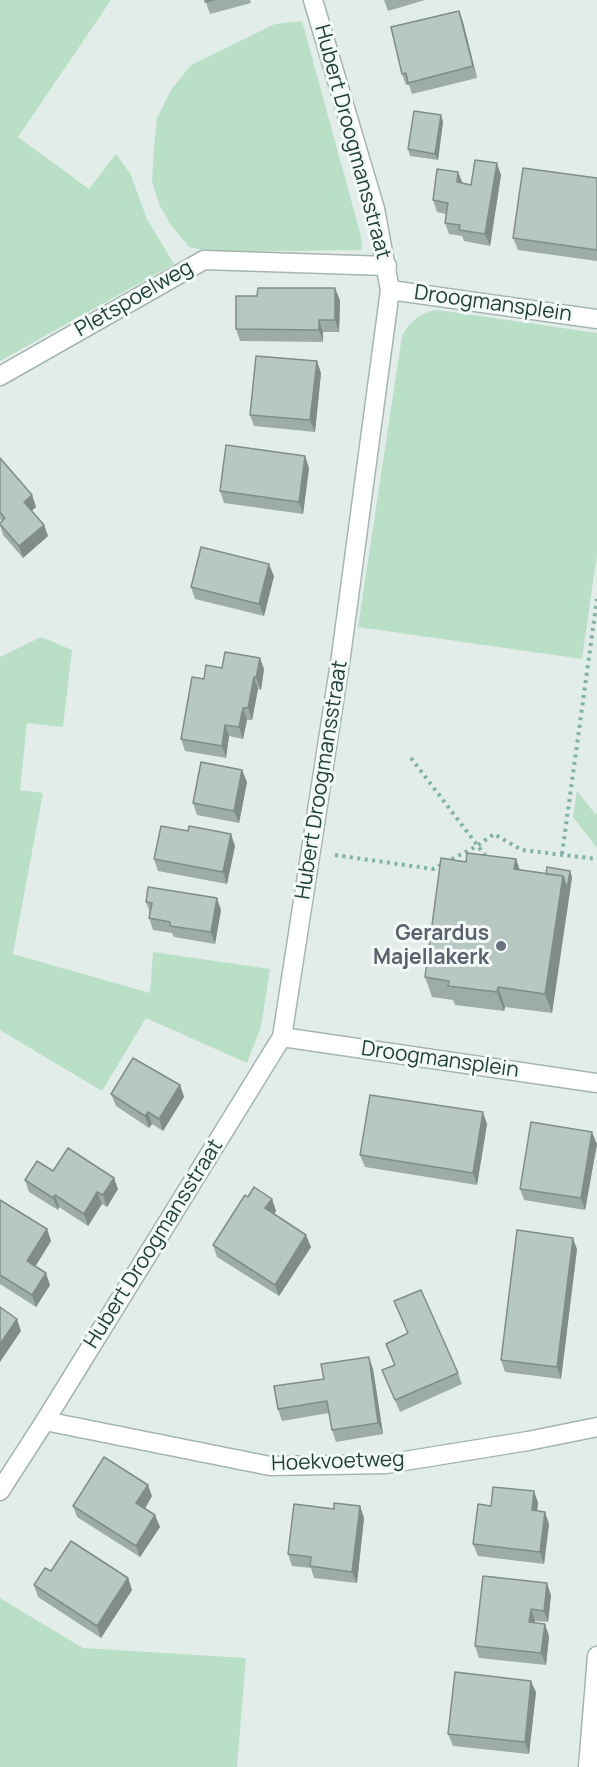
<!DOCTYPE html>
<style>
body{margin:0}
canvas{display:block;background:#e2ede9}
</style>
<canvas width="597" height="1767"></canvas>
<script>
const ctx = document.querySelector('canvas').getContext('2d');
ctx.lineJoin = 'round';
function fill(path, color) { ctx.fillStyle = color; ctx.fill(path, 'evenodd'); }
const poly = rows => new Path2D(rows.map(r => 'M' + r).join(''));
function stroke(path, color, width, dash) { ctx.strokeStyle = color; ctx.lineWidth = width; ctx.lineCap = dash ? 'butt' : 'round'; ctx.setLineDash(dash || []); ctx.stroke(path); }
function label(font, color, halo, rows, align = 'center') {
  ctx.font = font + ' Manrope,sans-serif'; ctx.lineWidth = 6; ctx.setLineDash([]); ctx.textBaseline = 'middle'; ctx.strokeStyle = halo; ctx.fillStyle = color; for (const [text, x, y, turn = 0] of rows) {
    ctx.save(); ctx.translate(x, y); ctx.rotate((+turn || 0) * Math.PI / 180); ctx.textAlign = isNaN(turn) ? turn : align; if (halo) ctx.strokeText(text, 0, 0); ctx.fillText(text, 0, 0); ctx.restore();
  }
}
fill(poly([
 [0,0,111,0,18,137,89,189,116,154,130,173,147,219,174,264,0,361],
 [302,21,361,236,362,250,211,252,189,247,171,225,160,206,152,182,154,147,157,118,171,90,191,65,275,24],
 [438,310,597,333,597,554,582,659,358,627,402,336,408,326,418,317,431,311],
 [41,637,72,650,63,727,27,723,20,790,43,793,13,954,150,993,153,952,270,969,261,1027,247,1063,146,1018,102,1091,0,1030,0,657],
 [577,791,596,815,597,810,597,848,573,817],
 [0,1598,83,1648,246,1658,237,1767,0,1767]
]), '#badfc7');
const service = poly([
 [0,376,204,260,387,266]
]);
const minor = poly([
 [390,290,597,319],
 [282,1037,597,1083],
 [45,1421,270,1466,386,1464,528,1441,597,1427],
 [0,1491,45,1421,282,1037,341,656,390,290,375,209,313,0]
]);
const tertiary = poly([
 [588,1767,597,1656]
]);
stroke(service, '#a4b5b1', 21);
stroke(minor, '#a4b5b1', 21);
stroke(tertiary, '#a4b5b1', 21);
stroke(poly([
 [411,758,487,858],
 [562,854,597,599],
 [335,855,433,869,477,846,494,834,522,850,597,859]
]), '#81b2a7', 4, [3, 4.5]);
stroke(service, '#fff', 18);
stroke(minor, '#fff', 18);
stroke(tertiary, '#fff', 18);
fill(poly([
 [205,0,250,0,251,3,210,14],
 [384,0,425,0,388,11],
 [459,11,463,22,477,78,412,94,409,85,406,85,402,74],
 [441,115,443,122,438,160,410,156,408,149],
 [458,172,462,183,471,185,501,175,490,246,464,241,462,236,449,234,445,223,446,214,437,212,433,200],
 [597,178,597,261,518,250,513,238],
 [340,300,339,332,323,332,323,342,240,341,236,329],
 [321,373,315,432,254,426,250,415],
 [305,456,309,468,303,514,224,503,220,491],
 [0,458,32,495,36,507,32,511,44,525,48,536,23,558,3,535,0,525,0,523,2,521,0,519],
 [274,576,264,616,195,599,191,587],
 [222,668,264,669,261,690,258,689,252,720,247,720,243,739,229,736,226,758,185,751,181,739,204,679],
 [247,782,239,823,197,815,193,803],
 [188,831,235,846,227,884,158,871,154,859],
 [520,870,572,877,552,1013,505,1007,504,1011,455,1005,453,1000,432,997,425,977],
 [146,902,221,910,215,944,174,937,172,933,153,930,149,918,150,913],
 [180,1085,184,1097,163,1131,152,1124,149,1128,116,1106,111,1094],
 [487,1124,477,1185,365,1167,360,1155],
 [597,1144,585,1210,524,1200,520,1189],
 [53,1171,118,1189,107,1207,102,1204,88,1226,59,1207,58,1210,29,1192,25,1180],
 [248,1197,272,1199,276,1211,274,1214,311,1247,279,1296,217,1257,213,1245],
 [0,1200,47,1229,51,1241,35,1267,50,1285,36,1307,0,1284],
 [577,1249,561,1379,505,1372,501,1360],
 [394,1301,458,1373,462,1384,400,1412,382,1370,394,1365,386,1344,408,1334],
 [373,1369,383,1434,336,1442,332,1430,329,1413,282,1421,278,1409,324,1379],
 [534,1491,538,1503,537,1511,549,1524,544,1564,478,1556,473,1544,491,1506],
 [152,1496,145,1509,160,1527,140,1557,77,1517,73,1506],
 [360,1506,364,1518,357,1583,314,1578,311,1568,292,1566,288,1554,334,1509],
 [51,1571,128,1578,132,1590,101,1638,38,1597,34,1585],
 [551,1595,548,1622,535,1621,535,1623,549,1636,546,1665,479,1658,475,1646],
 [536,1692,529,1754,453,1746,448,1734]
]), '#9daca7');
fill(poly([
 [459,11,463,22,477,78,473,66],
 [441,115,443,122,438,160,435,154],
 [497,163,501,175,490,246,485,234],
 [458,172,463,184,457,182],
 [335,288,340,300,339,332,335,320],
 [319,320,323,332,323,342,319,330],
 [317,361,321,373,315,432,310,420],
 [305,456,309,468,303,514,299,502],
 [32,495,36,507,28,513,24,502],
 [44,525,48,536,23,558,19,546],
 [269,564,274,576,264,616,259,604],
 [260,658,264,669,261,690,256,678],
 [254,677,258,689,252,720,248,708],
 [243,708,247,720,243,739,239,727],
 [225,725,229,736,226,758,222,746],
 [242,770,247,782,239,823,234,811],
 [231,834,235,846,227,884,223,872],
 [516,859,523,879,514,869],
 [570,871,572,877,552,1013,545,994,563,876],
 [217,898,221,910,215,944,211,932],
 [498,987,505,1007,504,1011,497,992],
 [180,1085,184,1097,163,1131,159,1119],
 [148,1112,152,1124,149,1128,145,1116],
 [483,1112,487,1124,477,1185,473,1173],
 [592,1132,597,1144,585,1210,581,1198],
 [114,1178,118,1189,107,1207,103,1195],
 [97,1192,102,1204,88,1226,84,1214],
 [55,1195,59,1207,58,1210,53,1198],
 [272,1199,276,1211,270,1220,265,1208],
 [47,1229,51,1241,31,1273,27,1261],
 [306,1235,311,1247,279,1296,275,1285],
 [573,1238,577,1249,561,1379,557,1367],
 [46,1273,50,1285,36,1307,32,1295],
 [17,1319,21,1331,0,1362,0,1344],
 [369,1357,373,1369,383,1434,378,1423],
 [148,1485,152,1496,141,1515,136,1503],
 [534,1491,538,1503,536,1522,532,1510],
 [360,1506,364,1518,357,1583,352,1572],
 [545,1512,549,1524,544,1564,540,1552],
 [155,1515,160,1527,140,1557,136,1546],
 [128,1578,132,1590,101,1638,97,1626],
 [547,1583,551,1595,548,1622,544,1611],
 [531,1609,535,1621,533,1634,529,1622],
 [545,1624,549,1636,546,1665,541,1653],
 [531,1681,536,1692,529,1754,525,1742]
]), '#808c88');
const building = poly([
 [205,0,214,0,205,2,205,0],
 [459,11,473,66,408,83,406,73,402,74,391,27,459,11],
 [414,111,441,115,435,154,408,149,414,111],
 [475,160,497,163,485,234,459,230,460,225,445,223,448,203,433,200,437,169,458,172,457,182,471,185,475,160],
 [523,168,597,178,597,250,513,238,523,168],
 [258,288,335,288,335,320,319,320,319,330,236,329,236,296,257,296,258,288],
 [256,356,317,361,310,420,250,415,256,356],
 [226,445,305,456,299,502,220,491,226,445],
 [0,458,32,495,24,502,44,525,19,546,0,524,0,523,5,518,0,512,0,458],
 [201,547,269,564,259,604,191,587,201,547],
 [225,652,260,658,256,678,254,677,248,708,243,708,239,727,225,725,222,746,181,739,192,677,204,679,206,665,222,668,225,652],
 [201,762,242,770,234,811,193,803,201,762],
 [161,826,188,831,189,826,231,834,223,872,154,859,161,826],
 [467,853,516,859,514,869,563,876,545,994,498,987,497,992,448,986,449,981,425,977,441,858,466,862,467,853],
 [547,867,570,871,567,889,563,876,546,874,547,867],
 [148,887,217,898,211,932,170,926,170,922,149,918,152,903,146,902,148,887],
 [133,1058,180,1085,159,1119,148,1112,145,1116,111,1094,133,1058],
 [370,1095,483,1112,473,1173,360,1155,370,1095],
 [531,1122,592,1132,581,1198,520,1189,531,1122],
 [68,1148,114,1178,103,1195,97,1192,84,1214,55,1195,53,1198,25,1180,37,1161,53,1171,68,1148],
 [254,1187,272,1199,265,1208,306,1235,275,1285,213,1245,245,1195,248,1197,254,1187],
 [0,1200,47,1229,27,1261,46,1273,32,1295,0,1275,0,1200],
 [517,1230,573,1238,557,1367,501,1360,517,1230],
 [421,1290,458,1373,395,1400,382,1370,395,1365,386,1344,408,1333,394,1301,421,1290],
 [0,1307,17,1319,0,1344,0,1307],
 [369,1357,378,1423,332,1430,327,1401,278,1409,274,1386,324,1379,321,1364,369,1357],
 [104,1457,148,1485,136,1503,155,1515,136,1546,73,1506,104,1457],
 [493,1487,534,1491,532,1510,545,1512,540,1552,473,1544,478,1504,491,1506,493,1487],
 [334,1503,360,1506,352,1572,310,1566,311,1557,288,1554,294,1504,334,1509,334,1503],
 [71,1541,128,1578,97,1626,34,1585,45,1568,51,1571,71,1541],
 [483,1576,547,1583,544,1611,531,1609,529,1622,545,1624,541,1653,475,1646,483,1576],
 [455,1672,531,1681,525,1742,448,1734,455,1672]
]);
fill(building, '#b7c8c2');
stroke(building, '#808c88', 1.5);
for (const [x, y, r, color] of [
 [501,946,6,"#6b7280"]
]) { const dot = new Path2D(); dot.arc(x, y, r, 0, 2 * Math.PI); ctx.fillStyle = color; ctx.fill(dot); stroke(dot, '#f3f9f7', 2); }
label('21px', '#213f3a', '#f3f9f7', [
 ["Hubert Droogmansstraat",352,142,75],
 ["Pletspoelweg",134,299,-30],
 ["Droogmansplein",493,304,8],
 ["Hubert Droogmansstraat",322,780,-81],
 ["Droogmansplein",440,1060,8],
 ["Hubert Droogmansstraat",154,1244,-58],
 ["Hoekvoetweg",338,1462,-2]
]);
label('bold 21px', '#5b616d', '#f3f9f7', [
 ["Gerardus",489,934],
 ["Majellakerk",489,958]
], 'right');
</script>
